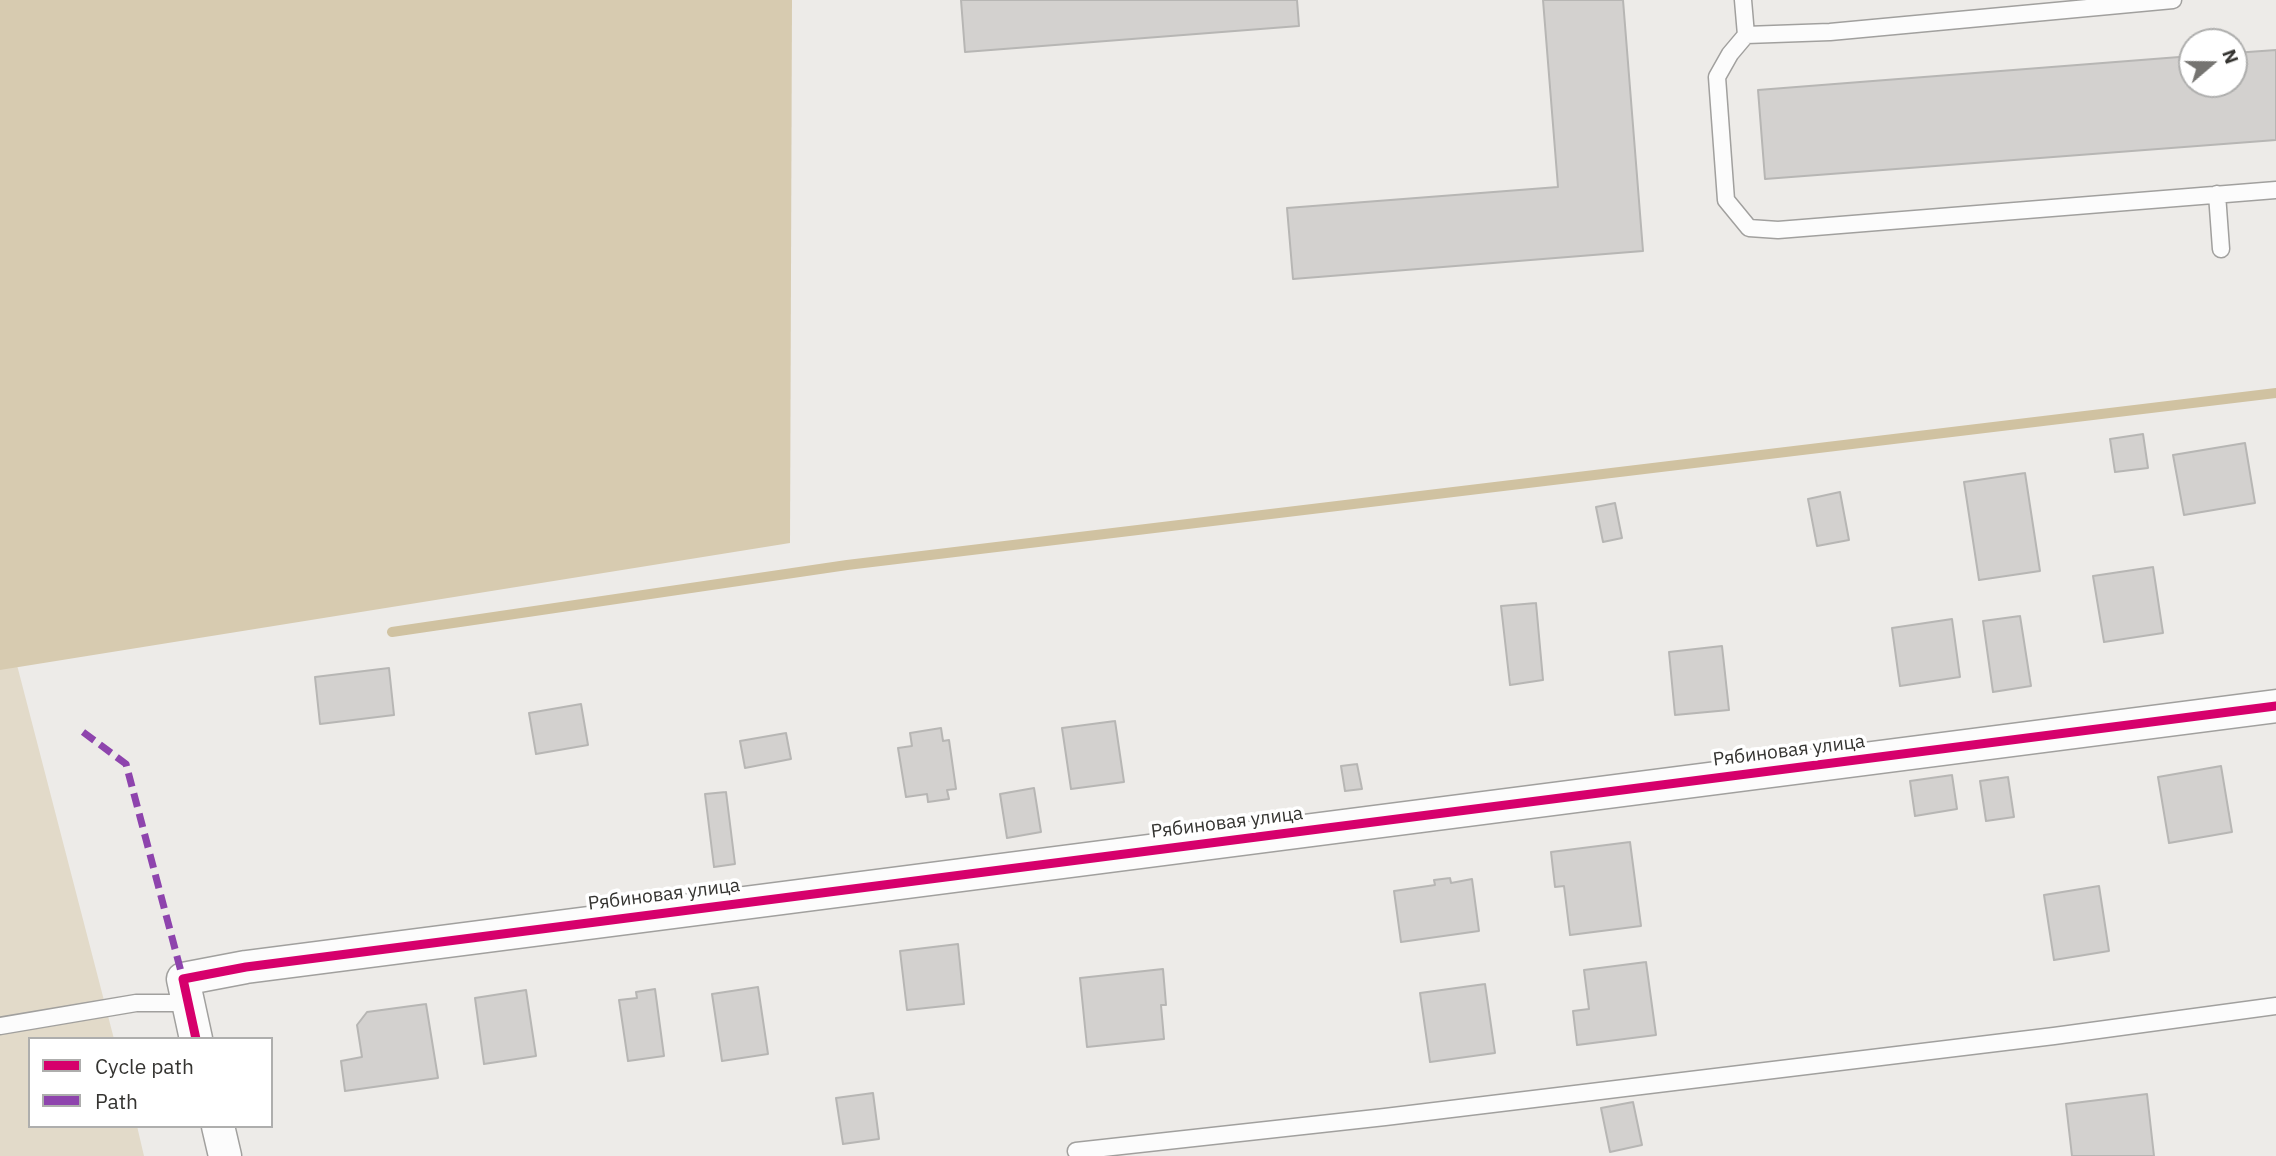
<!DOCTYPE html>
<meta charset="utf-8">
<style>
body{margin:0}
#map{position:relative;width:2276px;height:1156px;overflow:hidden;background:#edebe8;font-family:"IBM Plex Sans",sans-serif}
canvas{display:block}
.legend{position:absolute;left:28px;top:1037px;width:245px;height:91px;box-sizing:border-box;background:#fff;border:2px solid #aeaead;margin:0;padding:9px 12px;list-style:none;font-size:21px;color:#353431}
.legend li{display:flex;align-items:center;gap:14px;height:35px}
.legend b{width:35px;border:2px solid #aeaead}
.north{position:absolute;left:2178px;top:28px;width:70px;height:70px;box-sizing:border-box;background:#fff;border:2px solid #aeaead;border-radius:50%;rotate:70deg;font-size:19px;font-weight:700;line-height:28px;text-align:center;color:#353431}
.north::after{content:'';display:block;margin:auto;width:24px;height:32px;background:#757471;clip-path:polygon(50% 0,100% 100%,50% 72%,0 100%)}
</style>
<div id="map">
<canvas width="2276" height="1156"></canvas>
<ul class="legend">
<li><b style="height:9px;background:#d6006c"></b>Cycle path</li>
<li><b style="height:9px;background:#8e44ad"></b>Path</li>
</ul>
<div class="north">N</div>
</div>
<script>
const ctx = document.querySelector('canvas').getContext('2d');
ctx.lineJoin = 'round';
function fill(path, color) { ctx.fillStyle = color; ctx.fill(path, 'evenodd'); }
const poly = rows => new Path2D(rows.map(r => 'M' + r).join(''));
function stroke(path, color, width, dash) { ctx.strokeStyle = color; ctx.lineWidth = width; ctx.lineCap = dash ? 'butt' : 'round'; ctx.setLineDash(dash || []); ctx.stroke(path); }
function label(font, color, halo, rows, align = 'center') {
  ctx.font = font + ' "IBM Plex Sans",sans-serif'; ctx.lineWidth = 7; ctx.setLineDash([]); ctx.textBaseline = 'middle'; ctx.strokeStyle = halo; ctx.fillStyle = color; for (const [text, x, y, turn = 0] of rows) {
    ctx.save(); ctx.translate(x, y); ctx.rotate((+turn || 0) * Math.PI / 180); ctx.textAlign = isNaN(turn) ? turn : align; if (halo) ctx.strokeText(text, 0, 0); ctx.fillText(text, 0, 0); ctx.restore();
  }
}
fill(poly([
 [17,665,114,1039,30,1039,30,1126,137,1126,144,1156,0,1156,0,669]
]), '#e2dac9');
fill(poly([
 [0,0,792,0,790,543,0,670]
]), '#d7cbb0');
stroke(poly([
 [392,632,847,565,2276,393]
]), '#d0c2a1', 10);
const building = poly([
 [961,0,1297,0,1299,26,965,52,961,0],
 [1543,0,1623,0,1643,251,1293,279,1287,208,1558,187,1543,0],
 [2276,50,2276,140,1765,179,1758,90,2192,56,2192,84,2234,84,2234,53,2276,50],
 [2143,434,2148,468,2115,472,2110,439,2143,434],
 [2245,443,2255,503,2184,515,2173,455,2245,443],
 [2025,473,2040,571,1979,580,1964,482,2025,473],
 [1840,492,1849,540,1817,546,1808,499,1840,492],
 [1615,503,1622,538,1603,542,1596,507,1615,503],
 [2153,567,2163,633,2104,642,2093,576,2153,567],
 [1536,603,1543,680,1510,685,1501,606,1536,603],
 [2020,616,2031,686,1993,692,1983,621,2020,616],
 [1952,619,1960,677,1900,686,1892,628,1952,619],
 [1722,646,1729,710,1675,715,1669,652,1722,646],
 [389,668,394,715,320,724,315,677,389,668],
 [581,704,588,745,536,754,529,713,581,704],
 [1115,721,1124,782,1071,789,1062,728,1115,721],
 [941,728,943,741,949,740,956,789,947,790,949,799,928,802,927,794,906,797,898,748,912,746,910,733,941,728],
 [786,733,791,759,745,768,740,741,786,733],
 [1357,764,1362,789,1345,791,1341,766,1357,764],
 [2221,766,2232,832,2169,843,2158,777,2221,766],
 [1952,775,1957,809,1915,816,1910,781,1952,775],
 [2008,777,2014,817,1986,821,1980,781,2008,777],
 [1034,788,1041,832,1007,838,1000,794,1034,788],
 [726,792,735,864,714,867,705,794,726,792],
 [1630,842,1641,926,1570,935,1564,886,1555,887,1551,852,1630,842],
 [1450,878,1451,883,1472,879,1479,931,1401,942,1394,891,1435,885,1434,880,1450,878],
 [2099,886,2109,951,2054,960,2044,895,2099,886],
 [958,944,964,1004,907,1010,900,951,958,944],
 [1646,962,1656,1035,1577,1045,1573,1011,1589,1009,1584,970,1646,962],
 [1163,969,1166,1005,1161,1005,1164,1039,1087,1047,1080,978,1163,969],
 [1485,984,1495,1053,1430,1062,1420,993,1485,984],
 [758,987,768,1054,722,1061,712,994,758,987],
 [655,989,664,1056,628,1061,619,1000,637,998,636,992,655,989],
 [526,990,536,1056,484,1064,475,998,526,990],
 [426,1004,438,1078,345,1091,341,1061,362,1057,357,1025,367,1012,426,1004],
 [873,1093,879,1139,843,1144,836,1098,873,1093],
 [2147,1094,2154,1156,2072,1156,2066,1104,2147,1094],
 [1633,1102,1642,1145,1610,1152,1601,1108,1633,1102]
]);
fill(building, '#d3d1cf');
stroke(building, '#b7b6b4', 2);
const service = poly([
 [1743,0,1746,35,1730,54,1717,77,1726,200,1749,228,1778,230,2276,190],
 [1746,35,1830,32,2173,0],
 [2217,194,2221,249],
 [0,1026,136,1003,188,1003],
 [1076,1151,1385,1117,2054,1036,2276,1006]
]);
const minor = poly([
 [196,1039,183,979,246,967,2276,706],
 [218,1126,225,1156]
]);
stroke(service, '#a1a09e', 19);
stroke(minor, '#a1a09e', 35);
stroke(service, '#fcfcfc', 16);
stroke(minor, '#fcfcfc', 32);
stroke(poly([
 [83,732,126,764,183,979]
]), '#8e44ad', 7, [14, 7]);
stroke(poly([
 [196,1039,183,979,246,967,2276,706]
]), '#d6006c', 9);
label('19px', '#353431', '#fff', [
 ["Рябиновая улица",1789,751,-7],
 ["Рябиновая улица",1227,823,-7],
 ["Рябиновая улица",664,895,-7]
]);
</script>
